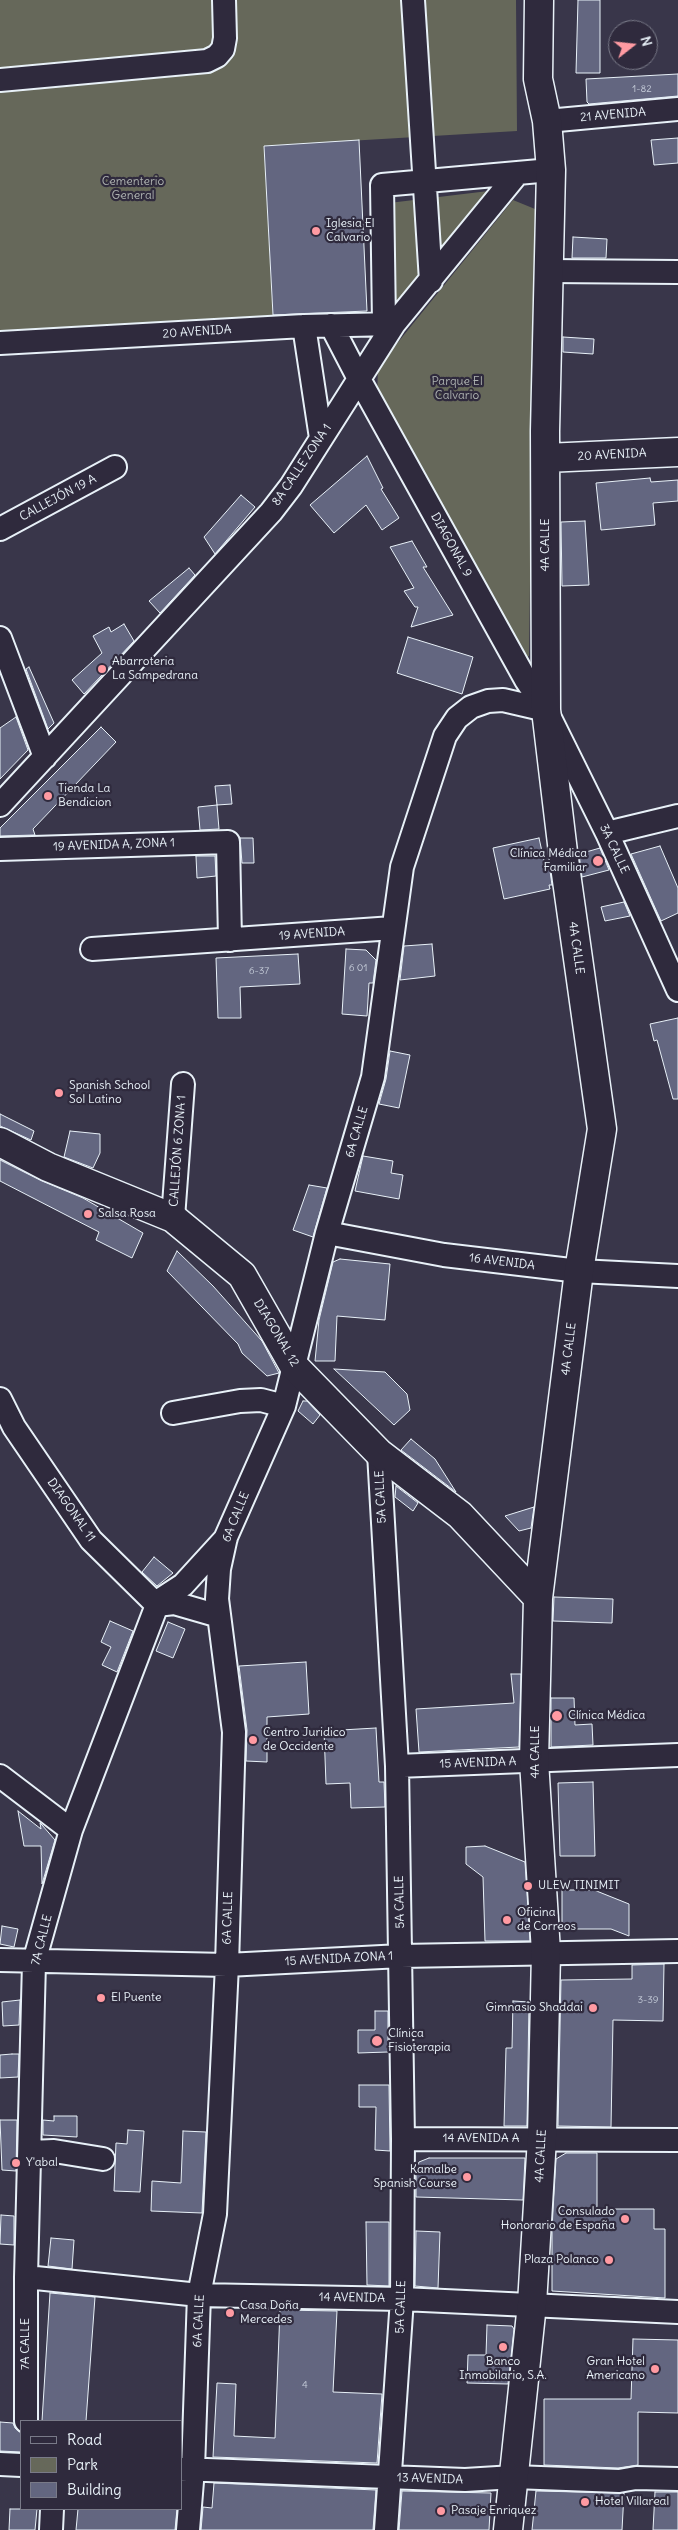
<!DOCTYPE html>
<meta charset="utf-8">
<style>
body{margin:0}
#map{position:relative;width:678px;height:2530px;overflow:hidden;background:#39364a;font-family:Delius,sans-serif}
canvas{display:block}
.legend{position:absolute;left:20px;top:2420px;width:162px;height:90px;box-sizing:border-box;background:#2f2a3d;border:1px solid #797a88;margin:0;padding:6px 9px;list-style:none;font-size:15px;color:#e8f1f8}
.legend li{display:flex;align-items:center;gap:10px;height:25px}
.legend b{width:25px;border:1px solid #797a88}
.north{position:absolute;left:608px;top:20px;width:50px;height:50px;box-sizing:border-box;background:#2f2a3d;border:1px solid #797a88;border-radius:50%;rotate:74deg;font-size:14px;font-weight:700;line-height:20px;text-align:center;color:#e8f1f8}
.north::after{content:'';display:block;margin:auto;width:18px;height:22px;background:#ff9aa2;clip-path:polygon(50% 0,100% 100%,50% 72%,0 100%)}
</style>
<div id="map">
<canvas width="678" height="2530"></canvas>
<ul class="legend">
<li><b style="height:6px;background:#2f2a3d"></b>Road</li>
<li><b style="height:14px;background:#66685a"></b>Park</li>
<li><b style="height:14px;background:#636680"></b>Building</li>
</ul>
<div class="north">N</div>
</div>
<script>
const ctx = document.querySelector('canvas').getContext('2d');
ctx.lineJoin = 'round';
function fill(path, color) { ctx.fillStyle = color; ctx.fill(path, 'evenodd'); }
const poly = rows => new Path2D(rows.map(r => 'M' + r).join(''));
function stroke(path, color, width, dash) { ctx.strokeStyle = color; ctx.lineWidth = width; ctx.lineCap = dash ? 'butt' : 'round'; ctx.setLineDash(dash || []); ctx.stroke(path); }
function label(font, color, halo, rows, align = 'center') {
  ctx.font = font + ' Delius,sans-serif'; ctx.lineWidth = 4.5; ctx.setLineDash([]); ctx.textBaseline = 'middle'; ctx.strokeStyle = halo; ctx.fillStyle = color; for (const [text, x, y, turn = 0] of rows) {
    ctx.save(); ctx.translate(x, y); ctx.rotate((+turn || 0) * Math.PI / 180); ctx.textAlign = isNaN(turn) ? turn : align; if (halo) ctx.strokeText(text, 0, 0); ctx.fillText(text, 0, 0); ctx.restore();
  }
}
fill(poly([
 [0,0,516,0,517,131,264,146,273,320,0,336],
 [505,189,386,319,389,203],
 [513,200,535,209,529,656,517,661,377,398,378,367]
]), '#66685a');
const building = poly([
 [578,0,600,0,600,73,576,73,578,0],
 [678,74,678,96,589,104,587,102,586,79,678,74],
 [678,138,678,163,654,165,651,140,678,138],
 [359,140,367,311,273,315,264,146,359,140],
 [573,237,607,239,606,258,572,258,573,237],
 [563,337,594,339,593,354,563,352,563,337],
 [367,456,383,488,381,489,399,518,382,530,366,505,334,533,310,505,367,456],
 [650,478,651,482,678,480,678,501,653,503,655,525,601,530,596,483,650,478],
 [241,495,255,507,215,554,204,537,241,495],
 [585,521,589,585,562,586,561,522,585,521],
 [412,541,427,567,423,567,453,615,411,627,418,607,415,607,404,591,414,588,390,547,412,541],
 [189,568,195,575,160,613,149,601,189,568],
 [124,624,134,641,84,694,72,680,102,653,93,636,109,627,111,632,124,624],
 [408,637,473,657,462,694,397,673,408,637],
 [29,667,54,723,48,729,26,669,29,667],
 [16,717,28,750,0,779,0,728,16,717],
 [101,727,116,742,33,829,35,835,0,836,0,828,101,727],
 [230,785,232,804,217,805,215,786,230,785],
 [217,805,219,829,200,830,198,807,217,805],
 [240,838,253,838,254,863,242,863,240,838],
 [539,838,545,865,549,864,552,885,549,885,550,889,504,899,493,848,539,838],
 [660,846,678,888,678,913,661,921,631,854,660,846],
 [600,848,609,870,582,877,579,854,600,848],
 [196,856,215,856,216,876,197,878,196,856],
 [624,902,630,916,605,921,601,907,624,902],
 [432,944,435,976,400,980,404,946,432,944],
 [346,949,366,950,376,960,373,983,369,983,367,1016,342,1014,346,949],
 [298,954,300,984,240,987,241,1018,218,1018,216,958,298,954],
 [678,1018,678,1099,673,1099,657,1040,654,1041,650,1024,678,1018],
 [390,1051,410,1055,399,1108,379,1104,386,1079,390,1051],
 [0,1114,34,1131,31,1140,0,1126,0,1114],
 [70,1131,100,1134,100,1153,93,1168,64,1157,70,1131],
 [363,1156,393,1161,391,1173,403,1175,399,1199,355,1191,363,1156],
 [0,1160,42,1181,83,1198,143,1233,132,1258,96,1240,99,1232,0,1181,0,1160],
 [309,1185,327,1188,313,1237,293,1230,309,1185],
 [177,1251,213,1286,262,1341,279,1373,267,1376,242,1353,238,1344,167,1271,177,1251],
 [340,1259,390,1264,385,1320,337,1316,335,1361,315,1361,319,1320,333,1262,340,1259],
 [334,1369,385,1372,407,1394,410,1410,394,1425,334,1369],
 [303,1401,307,1401,320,1415,313,1424,298,1411,303,1401],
 [411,1439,435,1459,456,1492,401,1450,411,1439],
 [396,1486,418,1503,413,1511,395,1497,396,1486],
 [534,1507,531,1528,519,1531,505,1516,534,1507],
 [154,1557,173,1573,157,1586,142,1572,154,1557],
 [554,1597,613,1599,612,1623,553,1621,554,1597],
 [110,1621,133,1631,117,1672,102,1665,111,1647,101,1642,110,1621],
 [168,1622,185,1629,173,1658,156,1651,168,1622],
 [306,1662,309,1714,267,1717,267,1762,246,1761,247,1730,239,1666,306,1662],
 [511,1674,521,1674,519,1747,419,1752,416,1709,514,1703,511,1674],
 [551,1698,574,1698,575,1725,592,1724,593,1745,551,1747,551,1698],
 [376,1728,379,1782,384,1782,385,1807,351,1808,350,1783,326,1784,324,1731,376,1728],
 [593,1782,595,1856,560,1856,558,1783,593,1782],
 [18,1811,41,1829,40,1823,42,1825,55,1840,42,1884,41,1846,24,1846,18,1811],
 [485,1846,525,1862,530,1941,485,1941,483,1877,466,1864,466,1847,485,1846],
 [562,1890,594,1890,629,1904,629,1936,611,1929,562,1929,562,1890],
 [2,1926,18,1929,14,1947,0,1944,2,1926],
 [664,1964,663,2021,613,2020,611,2127,558,2126,561,1980,632,1979,632,1965,664,1964],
 [20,2000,19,2025,3,2026,2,2002,20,2000],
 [513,2001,529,2002,527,2126,504,2126,506,2048,512,2048,513,2001],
 [375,2011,388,2011,388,2052,358,2053,358,2030,375,2030,375,2011],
 [12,2054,19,2054,18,2077,0,2078,0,2055,12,2054],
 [359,2085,389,2085,390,2151,375,2150,376,2107,359,2107,359,2085],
 [54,2116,77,2116,77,2137,43,2135,43,2120,54,2121,54,2116],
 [0,2120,17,2120,16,2171,2,2170,0,2120],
 [128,2130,144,2131,140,2192,114,2191,116,2143,127,2144,128,2130],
 [183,2131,206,2132,202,2213,151,2211,152,2181,181,2183,183,2131],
 [566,2153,597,2153,597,2209,654,2209,654,2229,665,2229,665,2298,552,2291,552,2228,556,2159,566,2153],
 [429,2158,525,2158,523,2200,416,2197,416,2169,419,2162,429,2158],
 [1,2215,14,2216,14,2245,0,2244,1,2215],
 [366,2222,389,2222,389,2286,367,2285,366,2222],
 [416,2231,440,2232,438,2288,415,2286,416,2231],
 [51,2238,74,2240,72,2269,48,2266,51,2238],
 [50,2293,95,2297,86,2421,42,2421,50,2293],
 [280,2310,337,2311,333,2392,382,2394,377,2463,213,2457,217,2383,236,2384,234,2436,275,2438,280,2310],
 [487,2325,512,2326,514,2329,508,2384,467,2383,468,2355,486,2355,487,2325],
 [633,2339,678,2340,678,2413,638,2412,638,2465,618,2468,544,2465,544,2399,631,2399,633,2339],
 [0,2422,13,2423,15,2428,21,2433,21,2452,0,2451,0,2422],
 [214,2483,376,2490,373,2530,201,2530,203,2507,212,2508,214,2483],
 [402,2491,491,2493,489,2530,399,2530,402,2491],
 [536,2491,624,2493,622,2530,532,2530,536,2491],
 [655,2492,678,2492,678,2530,653,2530,655,2492],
 [10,2509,37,2509,35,2530,9,2530,10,2509],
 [78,2509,177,2509,175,2530,76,2530,78,2509]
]);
fill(building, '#636680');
stroke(building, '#e8f1f8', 1);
const minor = poly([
 [413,0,431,281],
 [0,80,207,61,217,56,223,49,225,38,224,0],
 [547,121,678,109],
 [548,271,678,272],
 [384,324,382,185,551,170],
 [331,325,359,379,526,680,546,710,607,833,678,990],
 [304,326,321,438],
 [0,343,304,326,394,324],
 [0,529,115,467],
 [0,638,45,757],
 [0,805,271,512,291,486,394,324,517,174],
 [607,833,678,816],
 [0,849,228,842,230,940],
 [92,949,393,928],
 [173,1218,183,1084],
 [327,1233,444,1255,579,1271,678,1276],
 [0,1399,14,1427,91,1540,157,1605],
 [173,1413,240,1401,261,1400,284,1406],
 [379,1453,397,1766,403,2139,402,2299,386,2530],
 [157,1605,174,1603,219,1616],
 [397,1766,678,1755],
 [0,1776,71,1830],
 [0,1960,227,1965,401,1956,678,1951],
 [403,2139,678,2140],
 [30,2152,54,2151,103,2159],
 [26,2277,199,2295,402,2299,678,2312],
 [26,2421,26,2277,34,1962,71,1830,157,1605,160,1600,183,1585,226,1538],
 [0,2464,21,2465],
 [181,2469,465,2480,514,2477,619,2481,636,2478,678,2479],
 [51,2530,52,2509],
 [188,2530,193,2469,199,2295,215,2214,227,1965,234,1732,217,1599,219,1569,226,1537,284,1406,327,1233,373,1077,402,867,445,736,457,718,471,707,488,701,503,700,546,710]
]);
const major = poly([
 [546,458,678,452],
 [0,1142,48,1167,173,1218,242,1275,294,1366,379,1453,460,1515,538,1598],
 [508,2530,532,2304,542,2138,546,1952,534,1761,538,1598,579,1271,602,1129,563,852,546,710,545,431,551,170,547,121,538,79,539,0]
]);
stroke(minor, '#e8f1f8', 26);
stroke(major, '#e8f1f8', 31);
stroke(minor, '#2f2a3d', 22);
stroke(major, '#2f2a3d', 28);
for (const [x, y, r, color] of [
 [316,231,5,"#ff9aa2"],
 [102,669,5,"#ff9aa2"],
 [48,796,5,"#ff9aa2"],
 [598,861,6,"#ff9aa2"],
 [59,1093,5,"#ff9aa2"],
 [88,1214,5,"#ff9aa2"],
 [557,1716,6,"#ff9aa2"],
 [253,1740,5,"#ff9aa2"],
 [528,1886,5,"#ff9aa2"],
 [507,1920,5,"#ff9aa2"],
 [101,1998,5,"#ff9aa2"],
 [593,2008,5,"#ff9aa2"],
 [377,2041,6,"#ff9aa2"],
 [16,2163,5,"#ff9aa2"],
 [467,2177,5,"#ff9aa2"],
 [625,2219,5,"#ff9aa2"],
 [609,2260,5,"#ff9aa2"],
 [230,2313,5,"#ff9aa2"],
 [503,2347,5,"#ff9aa2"],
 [655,2369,5,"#ff9aa2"],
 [585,2502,5,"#ff9aa2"],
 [441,2511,5,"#ff9aa2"]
]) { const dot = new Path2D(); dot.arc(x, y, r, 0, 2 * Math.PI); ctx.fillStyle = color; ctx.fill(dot); stroke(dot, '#2f2a3d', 2); }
label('10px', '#c7ceda', null, [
 ["1-82",642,89],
 ["6 01",358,968],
 ["6-37",259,971],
 ["3-39",648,2000],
 ["4",305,2385]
]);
label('12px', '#e8f1f8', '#2f2a3d', [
 ["21 AVENIDA",613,115,-5],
 ["20 AVENIDA",197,332,-4],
 ["20 AVENIDA",612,455,-3],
 ["8A CALLE ZONA 1",302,465,-56],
 ["CALLEJÓN 19 A",58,498,-28],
 ["DIAGONAL 9",451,545,61],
 ["4A CALLE",546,545,-90],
 ["19 AVENIDA A, ZONA 1",114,845,-2],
 ["3A CALLE",614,849,65],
 ["19 AVENIDA",312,934,-4],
 ["4A CALLE",576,948,82],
 ["6A CALLE",357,1132,-74],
 ["CALLEJÓN 6 ZONA 1",178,1151,-86],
 ["16 AVENIDA",502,1262,7],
 ["DIAGONAL 12",276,1333,59],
 ["4A CALLE",569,1349,-83],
 ["5A CALLE",381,1497,-93],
 ["DIAGONAL 11",71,1510,55],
 ["6A CALLE",236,1517,-68],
 ["4A CALLE",536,1752,-90],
 ["15 AVENIDA A",478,1763,-2],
 ["5A CALLE",400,1902,-91],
 ["6A CALLE",228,1918,-88],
 ["7A CALLE",42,1940,-76],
 ["15 AVENIDA ZONA 1",339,1959,-3],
 ["14 AVENIDA A",481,2139],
 ["4A CALLE",541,2156,-87],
 ["14 AVENIDA",352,2298,1],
 ["5A CALLE",401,2307,-88],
 ["6A CALLE",199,2321,-87],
 ["7A CALLE",26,2344,-90],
 ["13 AVENIDA",430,2479,2]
]);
label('12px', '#aeb3b1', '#2f2a3d', [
 ["Cementerio",133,182],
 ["General",133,196],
 ["Parque El",457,382],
 ["Calvario",457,396]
]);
label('12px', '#e8f1f8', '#2f2a3d', [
 ["Iglesia El",326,224],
 ["Calvario",326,238],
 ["Abarroteria",112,662],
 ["La Sampedrana",112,676],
 ["Tienda La",58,789],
 ["Bendicion",58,803],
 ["Clínica Médica",587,854,"right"],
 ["Familiar",587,868,"right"],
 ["Spanish School",69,1086],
 ["Sol Latino",69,1100],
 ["Salsa Rosa",98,1214],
 ["Clínica Médica",568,1716],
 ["Centro Juridico",263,1733],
 ["de Occidente",263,1747],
 ["ULEW TINIMIT",538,1886],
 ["Oficina",517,1913],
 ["de Correos",517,1927],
 ["El Puente",111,1998],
 ["Gimnasio Shaddai",583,2008,"right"],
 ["Clínica",388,2034],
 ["Fisioterapia",388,2048],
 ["Y'abal",26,2163],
 ["Kamalbe",457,2170,"right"],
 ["Spanish Course",457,2184,"right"],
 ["Consulado",615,2212,"right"],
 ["Honorario de España",615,2226,"right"],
 ["Plaza Polanco",599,2260,"right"],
 ["Casa Doña",240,2306],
 ["Mercedes",240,2320],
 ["Banco",503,2362,"center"],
 ["Inmobilario, S.A.",503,2376,"center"],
 ["Gran Hotel",645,2362,"right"],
 ["Americano",645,2376,"right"],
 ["Hotel Villareal",595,2502],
 ["Pasaje Enriquez",451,2511]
], 'left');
</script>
